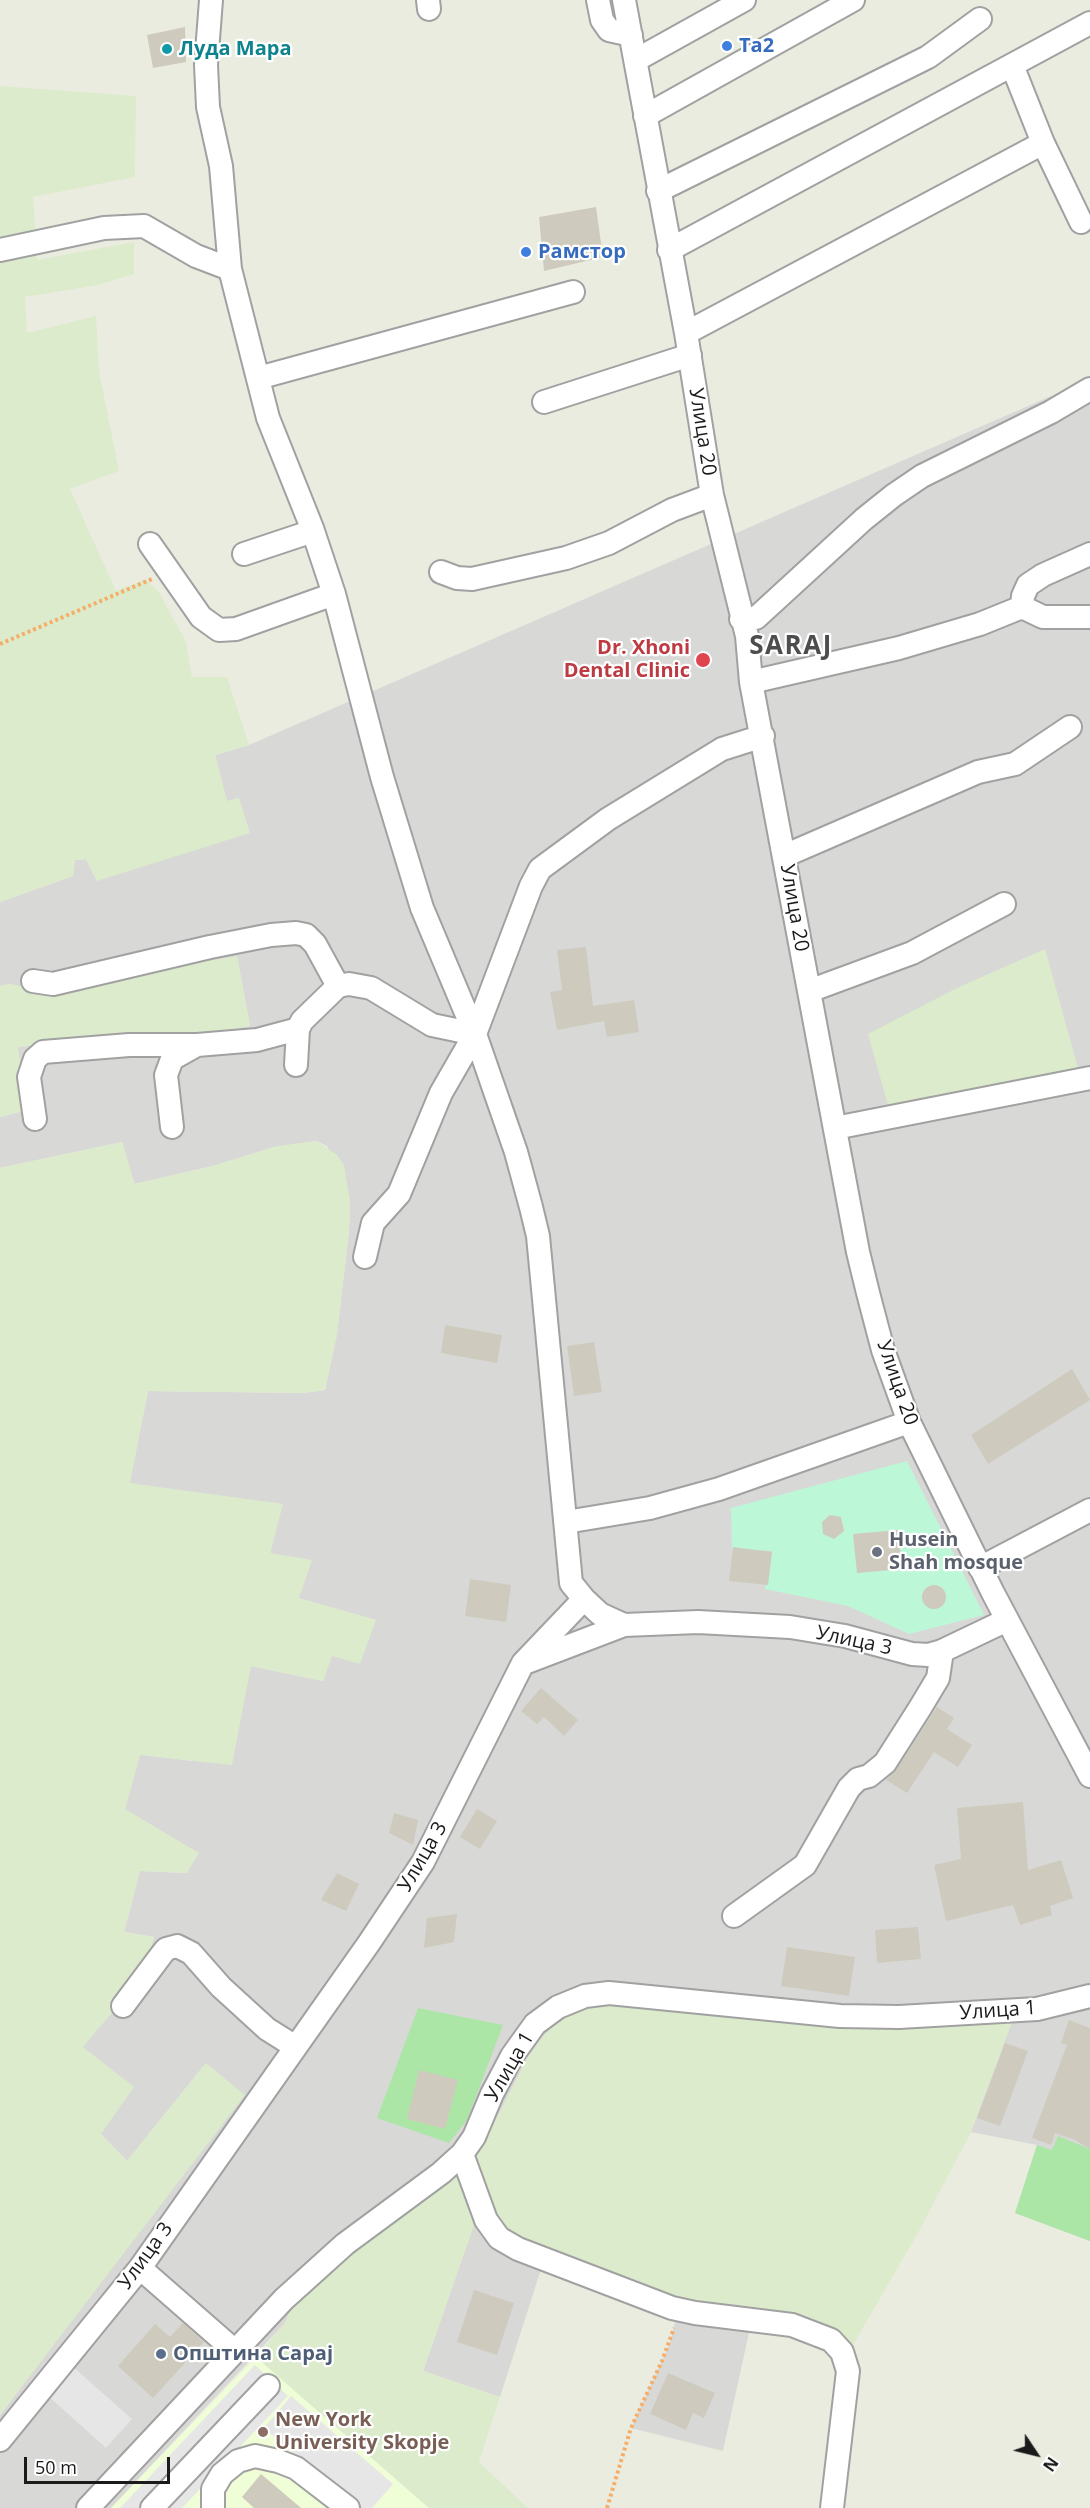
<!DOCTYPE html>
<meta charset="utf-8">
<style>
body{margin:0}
#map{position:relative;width:1090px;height:2508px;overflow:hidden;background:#ebece0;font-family:"Open Sans",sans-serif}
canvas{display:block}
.north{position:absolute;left:1006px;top:2424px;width:60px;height:60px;-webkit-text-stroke:4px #fff;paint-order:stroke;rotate:125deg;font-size:16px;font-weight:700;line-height:24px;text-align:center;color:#1a1a1a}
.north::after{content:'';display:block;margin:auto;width:21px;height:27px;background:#1a1a1a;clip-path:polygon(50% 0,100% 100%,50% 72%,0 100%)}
.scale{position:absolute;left:24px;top:2457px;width:146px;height:27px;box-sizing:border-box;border:3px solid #1a1a1a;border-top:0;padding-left:8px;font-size:18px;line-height:21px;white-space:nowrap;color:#1a1a1a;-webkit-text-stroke:4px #fff;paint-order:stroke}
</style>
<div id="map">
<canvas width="1090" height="2508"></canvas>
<div class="north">N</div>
<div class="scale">50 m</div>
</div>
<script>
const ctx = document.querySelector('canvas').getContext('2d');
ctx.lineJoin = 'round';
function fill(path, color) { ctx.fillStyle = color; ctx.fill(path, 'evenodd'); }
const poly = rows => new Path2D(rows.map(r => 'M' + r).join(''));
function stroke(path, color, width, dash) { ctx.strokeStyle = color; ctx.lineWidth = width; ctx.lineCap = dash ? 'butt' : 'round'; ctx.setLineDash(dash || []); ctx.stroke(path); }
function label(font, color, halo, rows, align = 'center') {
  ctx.font = font + ' "Open Sans",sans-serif'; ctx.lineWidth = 4.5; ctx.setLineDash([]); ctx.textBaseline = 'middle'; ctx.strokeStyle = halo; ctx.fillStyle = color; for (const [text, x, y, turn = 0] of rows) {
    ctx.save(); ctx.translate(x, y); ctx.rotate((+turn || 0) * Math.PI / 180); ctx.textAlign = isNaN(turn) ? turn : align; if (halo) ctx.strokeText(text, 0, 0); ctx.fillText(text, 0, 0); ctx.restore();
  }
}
fill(poly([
 [1090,379,1090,2241,1015,2213,1037,2145,971,2132,1011,2023,906,2027,828,2025,609,2003,528,2057,479,2153,467,2169,301,2286,285,2323,111,2508,0,2508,0,2415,90,2296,206,2063,127,2161,101,2134,82,2047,115,2009,147,1959,154,1937,124,1932,140,1871,186,1873,125,1809,140,1754,192,1761,251,1666,323,1681,331,1656,376,1620,298,1598,270,1554,282,1504,129,1484,148,1391,304,1393,325,1390,337,1334,349,1231,350,1201,327,1146,316,1141,274,1147,213,1166,134,1184,122,1142,0,1168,0,1117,27,1110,17,1047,250,1026,237,957,41,991,10,984,0,986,0,902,73,876,75,860,86,859,97,881,239,798,227,802,215,755,249,745],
 [480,2207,544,2260,500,2397,423,2371],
 [678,2309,752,2319,723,2451,631,2428,670,2343]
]), '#d8d8d7');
fill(poly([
 [256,2357,429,2508,111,2508]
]), '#effed7');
fill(poly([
 [0,86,136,96,135,177,33,197,37,260,134,242,134,274,98,285,25,297,27,333,96,316,99,371,119,471,70,489,116,591,146,579,160,594,186,642,192,677,227,677,249,745,215,755,227,801,239,798,250,833,97,881,86,859,75,860,73,876,0,902],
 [1045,949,1078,1068,889,1109,868,1034,957,988],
 [237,956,250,1026,205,1034,64,1041,18,1047,27,1110,0,1117,0,986,10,984,26,987,122,975],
 [316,1141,336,1154,344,1165,350,1201,349,1231,337,1334,325,1390,304,1393,148,1391,130,1483,283,1504,270,1553,312,1560,299,1598,376,1620,360,1664,332,1656,323,1681,251,1666,232,1765,140,1755,125,1809,199,1853,187,1873,140,1871,124,1932,154,1937,147,1959,115,2009,83,2047,134,2087,101,2134,127,2161,206,2063,245,2095,0,2415,0,1168,122,1142,135,1184,213,1166,274,1147],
 [609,2003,828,2025,906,2027,1012,2022,971,2132,919,2231,845,2359,831,2340,713,2315,518,2249,480,2208,423,2371,500,2397,479,2462,528,2508,429,2508,256,2357,285,2323,301,2286,467,2169,479,2153,528,2057,543,2036,557,2022,575,2012]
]), '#dcebcb');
fill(poly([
 [418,2008,503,2025,467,2120,449,2143,377,2118],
 [1058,2136,1090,2149,1090,2241,1015,2213,1037,2145,1052,2150]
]), '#ace6a6');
fill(poly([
 [907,1461,984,1615,909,1634,848,1606,765,1589,772,1551,732,1549,731,1508]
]), '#bcf7d8');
fill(poly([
 [255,2365,288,2396,182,2508,120,2508],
 [72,2366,132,2419,106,2448,47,2395],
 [291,2396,393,2484,372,2508,355,2508,264,2428]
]), '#e6e6e6');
fill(poly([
 [185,27,186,62,153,68,147,35],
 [596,207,603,257,544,271,539,217],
 [586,947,593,1006,634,1000,639,1032,607,1037,604,1021,557,1030,550,992,562,990,557,950],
 [445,1325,502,1335,497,1363,441,1353],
 [594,1342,602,1392,574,1396,567,1346],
 [1072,1369,1090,1400,988,1464,971,1435],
 [830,1515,841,1517,844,1531,834,1539,823,1534,822,1522],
 [898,1530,902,1569,857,1573,853,1534],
 [733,1547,772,1552,768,1585,729,1581],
 [470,1579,511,1585,506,1622,465,1616],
 '922 1597a12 12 0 1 1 24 0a12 12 0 1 1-24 0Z',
 [541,1688,578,1720,564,1736,544,1717,537,1724,521,1711],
 [937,1707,954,1718,947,1729,972,1745,958,1767,934,1752,907,1793,886,1780,896,1770],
 [1023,1802,1028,1870,1061,1860,1073,1898,1050,1906,1052,1915,1020,1925,1013,1905,946,1921,934,1865,961,1859,957,1808],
 [477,1809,497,1821,480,1849,460,1837],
 [394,1813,418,1820,413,1845,389,1833],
 [337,1873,359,1884,346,1911,321,1900],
 [457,1914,454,1942,424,1948,427,1918],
 [918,1927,921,1959,877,1963,875,1930],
 [787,1947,855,1957,849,1996,781,1986],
 [1069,2020,1090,2028,1090,2149,1075,2140,1055,2133,1051,2145,1032,2138,1067,2045,1061,2043],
 [1005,2043,1028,2051,1000,2126,977,2118],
 [419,2070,458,2080,445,2129,407,2119],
 [474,2290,514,2303,497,2355,457,2342],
 [183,2323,204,2342,153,2398,118,2366,155,2324,170,2337],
 [668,2373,715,2393,704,2418,693,2413,686,2430,650,2414],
 [261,2474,301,2508,254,2508,242,2497]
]), '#cecbbe');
const minor = poly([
 [428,0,429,9],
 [598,0,602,20,609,30,631,35],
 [624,0,686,333,712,495,747,636,751,682,858,1252,868,1293,883,1350,909,1422,993,1593,1090,1776],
 [636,60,744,0],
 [1012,65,1043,143,1081,222],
 [645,116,853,0],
 [658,191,928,57,980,19],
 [0,250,104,228,144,226,196,256,230,269],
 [669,250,1090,23],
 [686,333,1043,143],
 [258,378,573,292],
 [544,402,690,355],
 [150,544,201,617,219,630,236,629,334,594],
 [244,554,313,531],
 [441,572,457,578,472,579,566,558,609,543,672,510,712,495],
 [1022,607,1023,596,1028,585,1043,575,1090,554],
 [741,619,756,618,864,519,894,495,922,476,1051,412,1090,389],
 [751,682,899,648,980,624,1022,607,1043,617,1090,617],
 [784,856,978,772,1015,764,1070,727],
 [33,981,53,984,210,947,271,935,296,933,306,935,315,944,338,986],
 [809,991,912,953,1004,904],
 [296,1065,298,1029,302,1021,338,986,349,984,371,988,432,1025,475,1034],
 [35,1119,29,1077,35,1059,43,1052,129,1045,197,1045],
 [172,1127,166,1075,172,1059,197,1045,257,1040,298,1029],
 [835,1128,1090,1078],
 [365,1257,373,1223,399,1194,441,1093,475,1034,531,886,540,869,608,819,722,749,763,736],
 [566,1522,650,1508,719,1489,909,1422],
 [980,1568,1090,1510],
 [584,1599,600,1614,624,1625],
 [527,1662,624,1625,698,1622,790,1627,845,1636,912,1654,928,1655,942,1651,1007,1620],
 [734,1916,805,1865,849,1788,858,1779,869,1776,885,1763,920,1708,938,1678,942,1651],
 [123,2006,162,1954,166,1949,177,1946,191,1953,221,1987,267,2029,294,2046],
 [462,2154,486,2220,499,2238,518,2249,672,2308,695,2313,792,2325,831,2340,842,2352,848,2371,832,2508],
 [140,2268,235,2351],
 [0,2440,140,2268,369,1943,423,1862,523,1663,584,1599,571,1583,538,1236,531,1207,516,1152,475,1034,422,908,382,777,334,594,312,528,268,418,230,269,221,166,208,107,206,65,211,0],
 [88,2508,284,2299,345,2244,441,2173,462,2154,474,2137,492,2094,512,2056,535,2024,558,2007,585,1996,609,1993,840,2016,899,2017,1037,2009,1090,1996],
 [152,2508,268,2386],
 [213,2508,213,2489,222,2474,238,2461,255,2456,278,2461,296,2468,348,2508]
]);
stroke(minor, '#a1a1a1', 26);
stroke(poly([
 [0,644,152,579],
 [607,2508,631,2428,662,2361,674,2328]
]), '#f5ad68', 4, [3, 3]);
stroke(minor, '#fff', 22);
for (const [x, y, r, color] of [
 [727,46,6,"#3f7fe0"],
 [167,49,6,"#0f9aa8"],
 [526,252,6,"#3f7fe0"],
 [703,660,8,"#e0444e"],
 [877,1552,6,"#6b7280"],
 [161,2354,6,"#5c6f8a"],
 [263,2432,6,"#8d6e63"]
]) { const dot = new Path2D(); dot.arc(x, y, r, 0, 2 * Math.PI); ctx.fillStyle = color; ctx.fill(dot); stroke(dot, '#fff', 2); }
label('bold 20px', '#366cbe', '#fff', [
 ["Ta2",739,46],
 ["Рамстор",538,252]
], 'left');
label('bold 20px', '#0d838f', '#fff', [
 ["Луда Мара",179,49]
], 'left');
label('20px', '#1a1a1a', '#fff', [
 ["Улица 20",702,432,81],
 ["Улица 20",794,908,80],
 ["Улица 20",897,1383,71],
 ["Улица 3",854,1641,12],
 ["Улица 3",423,1857,-60],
 ["Улица 1",998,2011,-4],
 ["Улица 1",510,2067,-60],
 ["Улица 3",146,2256,-54]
]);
label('bold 20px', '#be3a42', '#fff', [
 ["Dr. Xhoni",690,648],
 ["Dental Clinic",690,671]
], 'right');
label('bold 20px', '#5b616d', '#fff', [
 ["Husein",889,1540],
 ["Shah mosque",889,1563]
], 'left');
label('bold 20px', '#4e5e75', '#fff', [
 ["Општина Сарај",173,2354]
], 'left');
label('bold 20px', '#785e54', '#fff', [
 ["New York",275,2420],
 ["University Skopje",275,2443]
], 'left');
ctx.letterSpacing = '1.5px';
label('bold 26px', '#4d4d4d', '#fff', [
 ["SARAJ",791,647]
]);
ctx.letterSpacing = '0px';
</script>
